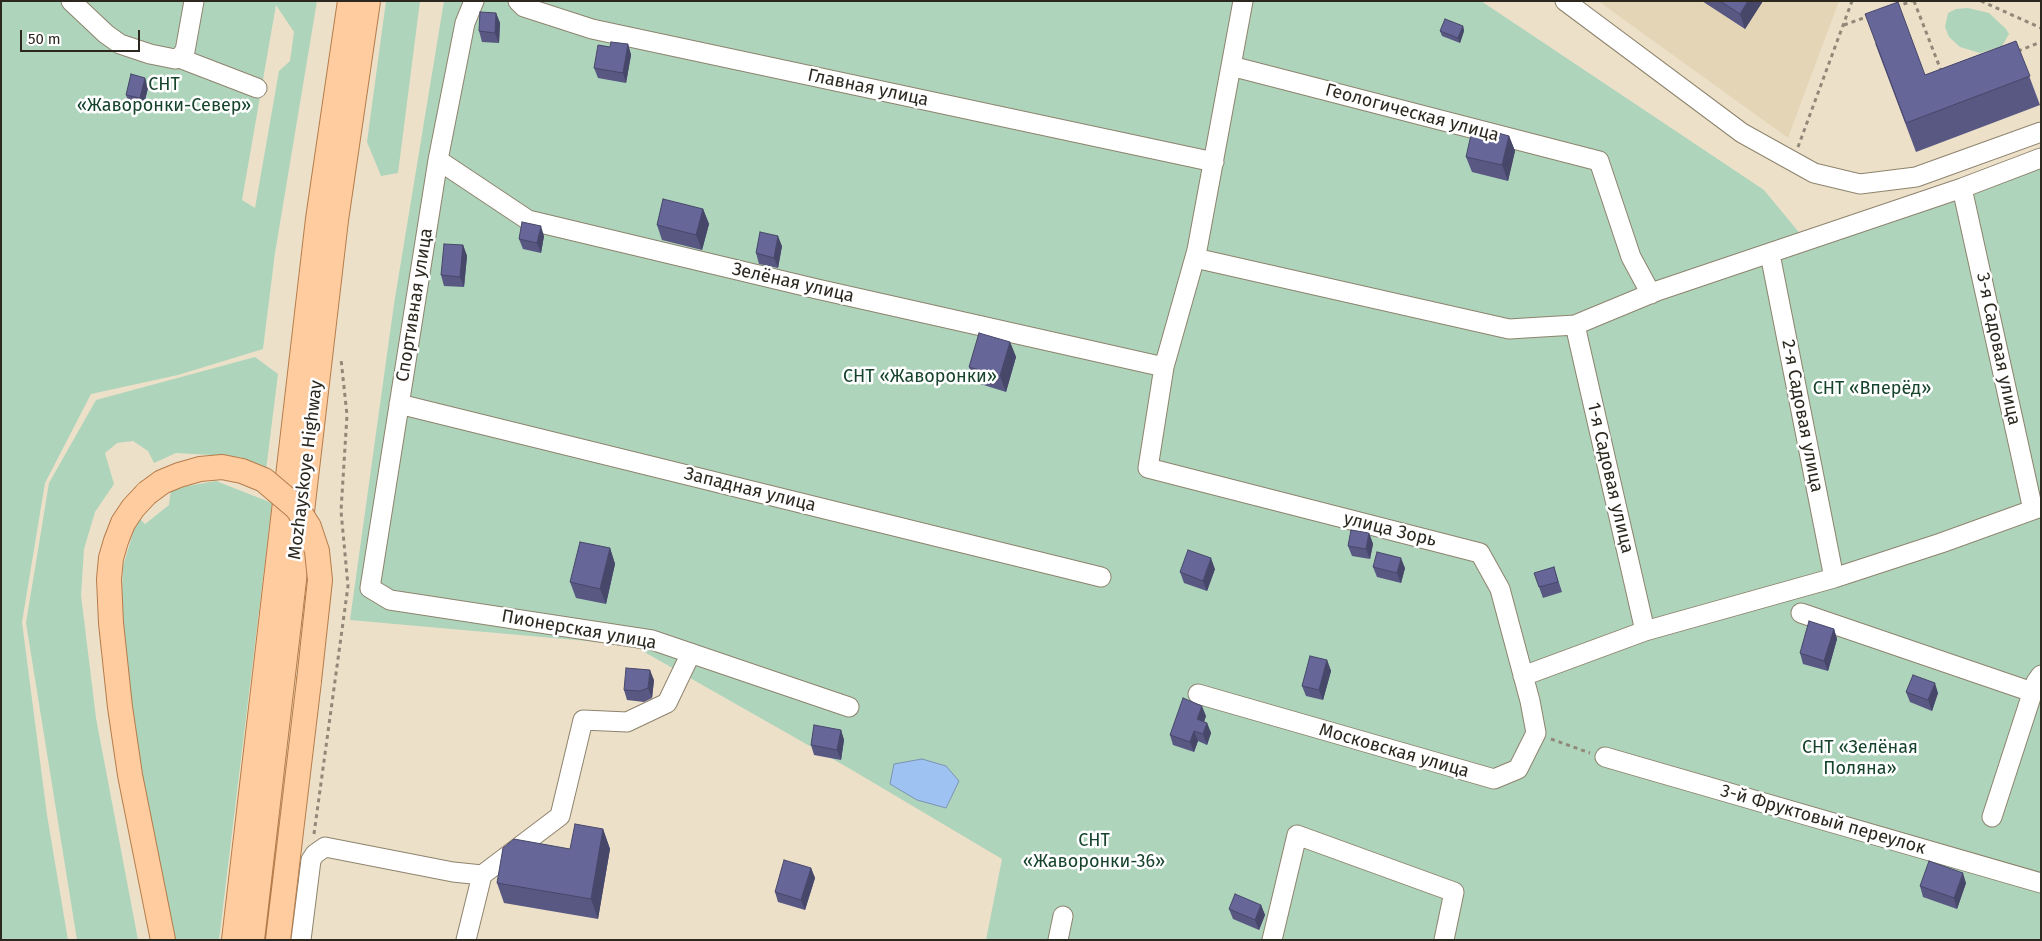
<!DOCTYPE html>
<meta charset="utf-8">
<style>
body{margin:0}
#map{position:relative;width:2042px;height:941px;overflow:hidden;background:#ede0c9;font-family:"Fira Sans",sans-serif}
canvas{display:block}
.frame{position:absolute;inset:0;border:2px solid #2c281f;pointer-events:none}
.scale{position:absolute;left:20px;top:30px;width:120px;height:22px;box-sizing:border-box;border:2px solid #2c281f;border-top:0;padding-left:6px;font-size:15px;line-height:18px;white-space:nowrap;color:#2c281f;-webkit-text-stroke:4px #fff;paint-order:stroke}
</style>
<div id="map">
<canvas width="2042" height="941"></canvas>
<div class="frame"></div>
<div class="scale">50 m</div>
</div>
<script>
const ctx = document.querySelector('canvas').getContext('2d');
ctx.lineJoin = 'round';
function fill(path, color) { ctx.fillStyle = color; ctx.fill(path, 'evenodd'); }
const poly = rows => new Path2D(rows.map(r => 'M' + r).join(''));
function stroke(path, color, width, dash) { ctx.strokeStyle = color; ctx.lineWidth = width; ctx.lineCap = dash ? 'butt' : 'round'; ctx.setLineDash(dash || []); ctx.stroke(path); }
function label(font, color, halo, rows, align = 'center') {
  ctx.font = font + ' "Fira Sans",sans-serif'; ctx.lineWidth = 5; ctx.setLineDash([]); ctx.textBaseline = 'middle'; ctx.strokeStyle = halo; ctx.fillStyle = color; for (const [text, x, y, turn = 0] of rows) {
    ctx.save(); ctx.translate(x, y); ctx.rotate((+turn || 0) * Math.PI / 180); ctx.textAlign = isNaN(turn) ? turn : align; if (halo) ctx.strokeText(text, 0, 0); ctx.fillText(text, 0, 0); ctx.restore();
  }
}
fill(poly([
 [1598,1,1839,1,1788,138]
]), '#e4d5b6');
fill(poly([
 [1,1,317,1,275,253,263,349,178,375,91,394,45,483,22,622,47,815,68,940,1,940],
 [276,5,294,32,290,61,279,71,255,208,242,200],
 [386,1,420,1,398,173,381,176,367,142],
 [444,1,1481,1,1764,190,1802,236,2041,153,2041,940,986,940,1002,859,852,770,632,645,350,620,394,304],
 [1968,8,1989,13,2006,29,2009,34,2002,46,1980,53,1960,47,1949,37,1945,27,1948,13,1956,9],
 [255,357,278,374,266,470,240,457,212,455,176,453,154,463,148,451,133,441,117,443,105,453,114,484,95,512,84,549,81,595,96,718,138,940,77,940,26,623,49,483,96,400],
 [216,481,272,503,219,940,172,940,137,756,121,617,123,566,138,517,145,524,169,505,171,489]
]), '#aed4bc');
const water = poly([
 [922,759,946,766,959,781,946,808,917,800,890,784,894,764,922,759]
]);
fill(water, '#9ec3f2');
stroke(water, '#7c94b3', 1);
const minor = poly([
 [71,1,106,34,120,44,150,54,175,59,179,58,185,51,194,1],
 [474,1,465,23,438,160,370,588,390,600,652,640,849,707],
 [518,1,524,7,592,29,1214,162],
 [1565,1,1742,133,1814,173,1860,184,1916,177,2041,132],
 [179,58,257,88],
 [1231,66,1599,161,1631,257,1651,294],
 [438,160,528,220,817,289,1164,367],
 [1962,188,2033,510],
 [1770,254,1834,578],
 [1195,258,1509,329,1575,325,1657,291,1962,188,2041,158],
 [1575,325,1645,631],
 [399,404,1101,577],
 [1801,613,2032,692],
 [1523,676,1645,631,1834,578,1941,543,2041,507],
 [1198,694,1494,779,1518,769,1536,733,1530,701,1500,589,1480,553,1148,468,1164,367,1197,250,1243,1],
 [1605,757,2041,883],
 [1992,817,2030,700,2036,682,2041,675],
 [301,940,311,860,315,854,325,847,453,872,482,875],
 [466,940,482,875,560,816,583,720,627,722,667,703,691,653],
 [1058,940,1063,916],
 [1272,940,1297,835,1454,892,1444,940]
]);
const major = poly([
 [147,493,133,508,123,523,116,541,111,558,109,579,111,623,120,707,130,775,163,940],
 [234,940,318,219,350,1],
 [252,940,336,220,368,1],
 [278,940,309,681]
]);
stroke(minor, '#8e836d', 21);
stroke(major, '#b57c4a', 26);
stroke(poly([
 [1914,1,1942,73],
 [1981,1,2041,28],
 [1896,7,1912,1],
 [1844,25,1869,16],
 [2018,51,2041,42],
 [1798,147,1852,1],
 [1551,739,1590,753],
 [314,834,348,586,341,511,347,415,341,359]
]), '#918878', 3, [4, 4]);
stroke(minor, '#fff', 19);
stroke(major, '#ffcca0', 24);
const majorBridge = poly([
 [147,493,162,482,179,475,200,469,222,467,242,471,264,480,297,508,309,527,317,551,320,580,309,681]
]);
stroke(majorBridge, '#b57c4a', 26, []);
stroke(majorBridge, '#ffcca0', 24);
fill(poly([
 [1702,1,1763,1,1745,29],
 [496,13,500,23,499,43,482,42,479,31],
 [1463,26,1464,31,1460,43,1442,36,1440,31],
 [2016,41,2040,105,1916,152,1875,43,1925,75],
 [628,44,631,55,626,83,598,78,594,68,610,47],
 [145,78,148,88,143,108,130,105,126,95],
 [1509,136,1515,151,1508,181,1472,172,1466,157],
 [703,209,709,224,702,250,662,240,657,225],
 [544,236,541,253,523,249,519,239],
 [463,245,467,256,464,287,444,286,441,275],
 [782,246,778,268,759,264,756,253],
 [1010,342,1016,357,1006,392,974,382,969,367],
 [1369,533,1373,544,1370,559,1352,556,1348,546],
 [610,548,615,564,606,604,576,598,570,582],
 [1373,567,1405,568,1401,583,1377,577],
 [1554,567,1562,592,1543,598,1539,587],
 [1215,569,1207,591,1184,583,1180,572],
 [1834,629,1837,639,1828,671,1803,664,1800,653],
 [1327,660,1331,671,1323,700,1306,696,1302,686],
 [654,680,652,698,644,702,627,700,624,690],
 [1906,692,1938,693,1932,711,1910,702],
 [1206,716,1204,722,1207,723,1211,733,1207,745,1198,741,1194,752,1173,745,1170,735],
 [841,730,844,740,841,760,814,755,811,745],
 [603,829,610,849,598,919,504,903,497,883,570,849],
 [811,868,815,878,805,910,778,902,775,892],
 [1966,883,1957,909,1923,897,1920,886],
 [1261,905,1265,915,1259,930,1233,919,1229,909]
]), '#585883');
fill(poly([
 [1748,1,1763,1,1745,29,1740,14],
 [496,13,500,23,499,43,495,33],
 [1463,26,1464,31,1460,43,1458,38],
 [628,44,631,55,626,83,623,73],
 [145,78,148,88,143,108,140,98],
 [1509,136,1515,151,1508,181,1502,165],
 [703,209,709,224,702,250,696,235],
 [541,226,544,236,541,253,537,243],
 [778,236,782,246,778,268,774,258],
 [463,245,467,256,464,287,460,277],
 [1010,342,1016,357,1006,392,1000,376],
 [1369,533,1373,544,1370,559,1366,549],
 [610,548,615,564,606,604,600,589],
 [1211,558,1215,569,1207,591,1203,581],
 [1401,558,1405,568,1401,583,1397,573],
 [1834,629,1837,639,1828,671,1824,661],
 [1327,660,1331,671,1323,700,1319,690],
 [650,670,654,680,652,698,648,688],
 [1935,683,1938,693,1932,711,1928,700],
 [1202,706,1206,716,1201,730,1197,719],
 [1207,723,1211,733,1207,745,1203,734],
 [841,730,844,740,841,760,837,750],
 [1194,731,1198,741,1194,752,1190,742],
 [603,829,610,849,598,919,591,899],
 [811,868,815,878,805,910,801,900],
 [1963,873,1966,883,1957,909,1954,898],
 [1261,905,1265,915,1259,930,1255,920]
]), '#47476a');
const building = poly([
 [1720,1,1748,1,1740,14,1720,1],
 [1898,2,1925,75,2016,41,2030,76,1906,123,1865,14,1898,2],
 [480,12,496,13,495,33,479,31,480,12],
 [1445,19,1463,26,1458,38,1440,31,1445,19],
 [611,42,628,44,623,73,594,68,598,45,610,47,611,42],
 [131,74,145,78,140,98,126,95,131,74],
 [1473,126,1509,136,1502,165,1466,157,1473,126],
 [663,199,703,209,696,235,657,225,663,199],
 [522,222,541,226,537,243,519,239,522,222],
 [760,232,778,236,774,258,756,253,760,232],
 [444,244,463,245,460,277,441,275,444,244],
 [979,333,1010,342,1000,376,969,367,979,333],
 [1351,530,1369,533,1366,549,1348,546,1351,530],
 [580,542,610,548,600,589,570,582,580,542],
 [1188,550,1211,558,1203,581,1180,572,1188,550],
 [1377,552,1401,558,1397,573,1373,567,1377,552],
 [1554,567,1558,582,1539,587,1534,573,1554,567],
 [1809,621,1834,629,1824,661,1800,653,1809,621],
 [1310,656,1327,660,1319,690,1302,686,1310,656],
 [626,668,650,670,648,688,640,691,624,690,626,668],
 [1913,675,1935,683,1928,700,1906,692,1913,675],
 [1183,698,1202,706,1197,719,1207,723,1203,734,1194,731,1190,742,1170,735,1183,698],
 [814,725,841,730,837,750,811,745,814,725],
 [575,824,603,829,591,899,497,883,503,848,514,839,570,849,575,824],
 [784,860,811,868,801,900,775,892,784,860],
 [1929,861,1963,873,1954,898,1920,886,1929,861],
 [1235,894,1261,905,1255,920,1229,909,1235,894]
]);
fill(building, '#666698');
stroke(building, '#47476a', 1);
label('18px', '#15432b', '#fff', [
 ["СНТ",164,85],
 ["«Жаворонки-Север»",164,106],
 ["СНТ «Жаворонки»",920,377],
 ["СНТ «Вперёд»",1872,389],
 ["СНТ «Зелёная",1860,748],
 ["Поляна»",1860,769],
 ["СНТ",1094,841],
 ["«Жаворонки-36»",1094,862]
]);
label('18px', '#2c281f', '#fff', [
 ["Главная улица",868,88,12],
 ["Геологическая улица",1412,113,15],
 ["Зелёная улица",793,283,13],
 ["Спортивная улица",415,305,-81],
 ["3-я Садовая улица",1998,349,78],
 ["2-я Садовая улица",1802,416,79],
 ["Mozhayskoye Highway",306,470,-83],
 ["1-я Садовая улица",1610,478,77],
 ["Западная улица",750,490,14],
 ["улица Зорь",1390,530,14],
 ["Пионерская улица",579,630,10],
 ["Московская улица",1394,751,16],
 ["3-й Фруктовый переулок",1823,820,16]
]);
</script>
